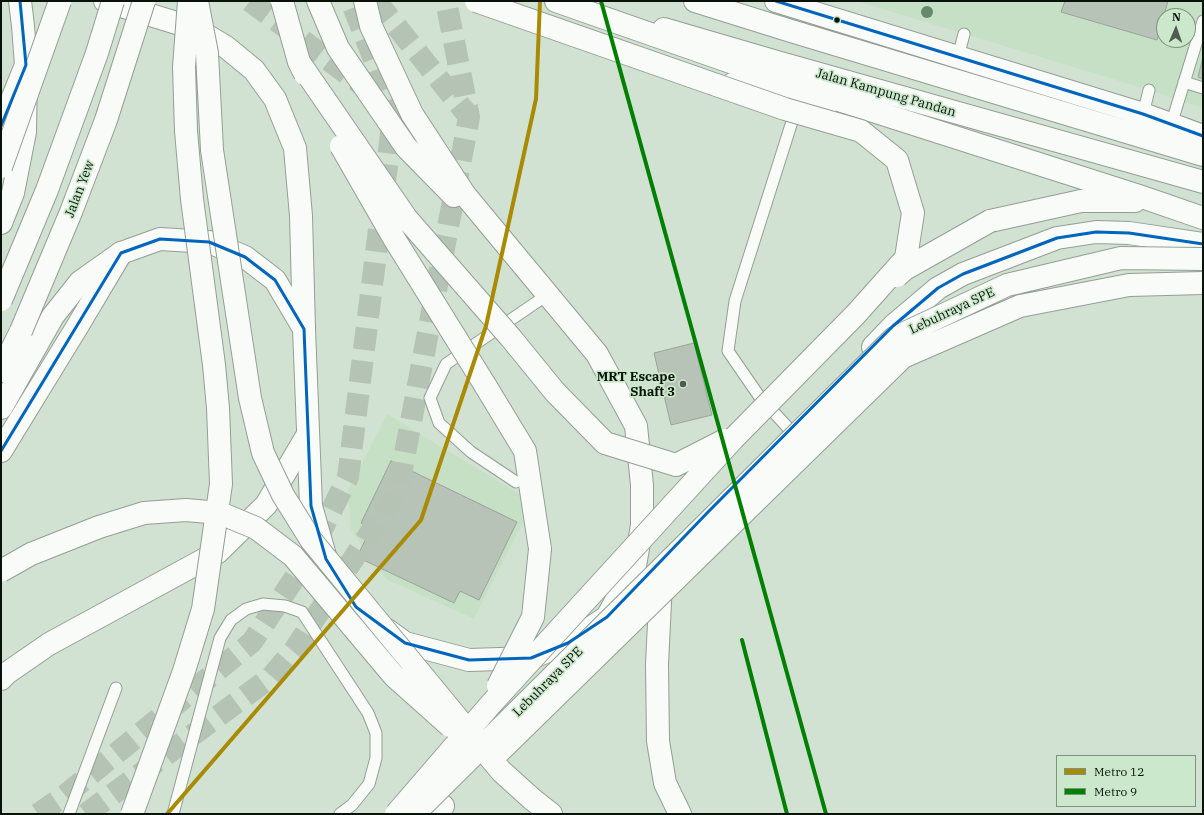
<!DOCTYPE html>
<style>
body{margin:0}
#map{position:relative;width:1204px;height:815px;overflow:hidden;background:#d2e2d2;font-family:"IBM Plex Serif",serif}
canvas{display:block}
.frame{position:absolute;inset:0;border:2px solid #081208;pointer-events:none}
.legend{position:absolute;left:1056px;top:755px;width:140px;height:52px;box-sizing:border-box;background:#cce8cc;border:1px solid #7e927e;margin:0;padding:5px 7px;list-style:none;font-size:12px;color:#081208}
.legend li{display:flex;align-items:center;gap:8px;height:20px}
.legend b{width:20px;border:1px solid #7e927e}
.north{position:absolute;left:1156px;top:8px;width:40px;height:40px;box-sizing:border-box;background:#cce8cc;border:1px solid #7e927e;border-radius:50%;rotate:2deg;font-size:11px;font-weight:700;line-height:16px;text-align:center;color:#081208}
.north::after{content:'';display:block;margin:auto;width:14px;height:18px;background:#4f5b4f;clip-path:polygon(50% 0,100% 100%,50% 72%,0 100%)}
</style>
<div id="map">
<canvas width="1204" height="815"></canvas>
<div class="frame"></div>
<ul class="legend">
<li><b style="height:5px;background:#a98b03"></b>Metro 12</li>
<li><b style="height:5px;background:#008000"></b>Metro 9</li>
</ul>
<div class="north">N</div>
</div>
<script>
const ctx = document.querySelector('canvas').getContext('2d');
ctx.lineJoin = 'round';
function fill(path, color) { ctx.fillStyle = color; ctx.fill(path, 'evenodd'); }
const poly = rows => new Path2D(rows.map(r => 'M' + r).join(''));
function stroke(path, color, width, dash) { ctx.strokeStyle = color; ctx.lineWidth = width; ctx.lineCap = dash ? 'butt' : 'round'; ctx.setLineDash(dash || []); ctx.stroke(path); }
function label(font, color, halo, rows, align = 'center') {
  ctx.font = font + ' "IBM Plex Serif",serif'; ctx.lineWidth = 3.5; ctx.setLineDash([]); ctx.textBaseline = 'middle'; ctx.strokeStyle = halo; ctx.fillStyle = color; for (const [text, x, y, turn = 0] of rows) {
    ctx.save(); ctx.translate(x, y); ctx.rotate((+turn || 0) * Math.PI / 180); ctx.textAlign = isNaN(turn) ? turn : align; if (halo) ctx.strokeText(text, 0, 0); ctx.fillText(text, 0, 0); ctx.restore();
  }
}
fill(poly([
 [856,1,1203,1,1203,108,1149,90],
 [1164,16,1188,16,1188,40,1164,40],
 [387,414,533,502,474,619,386,579,351,530,348,490]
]), '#c6e0c6');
const building = poly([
 [1065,1,1168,1,1157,40,1061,12,1065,1],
 [1203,57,1203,79,1198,77,1203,57],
 [694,343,712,415,671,425,654,353,694,343],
 [391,461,517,522,479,600,460,591,454,603,357,557,371,528,361,523,391,461]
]);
fill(building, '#b6c3b6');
stroke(building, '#98a498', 1);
stroke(poly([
 [250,1,362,85],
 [376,1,467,114],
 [38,814,63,797,252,642,308,558,348,477,394,110,351,1],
 [86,814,271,677,295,649,398,490,469,117,446,1]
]), '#b4c3b4', 22, [22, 11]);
const lane = poly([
 [958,57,964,34],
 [730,79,831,108],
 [1184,82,1203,88],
 [1143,114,1149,90],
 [1171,125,1203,21],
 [790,430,759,396,728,351,735,301,796,109],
 [516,482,471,452,439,423,430,398,446,364,547,295],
 [69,814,116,688],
 [173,814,220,638,231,620,246,609,263,604,285,606,302,612,368,713,376,733,376,758,369,784,352,805,340,814]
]);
const secondary = poly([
 [105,1,196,29,226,47,254,70,275,99,295,148,301,216,304,329,311,506,326,559],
 [318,1,338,48,406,147,454,196],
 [365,1,371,26,412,114,465,195,597,354,636,426,642,485,642,525,635,566,607,617,568,643,531,658,469,660,405,643,387,630],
 [695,1,791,31,1203,155],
 [776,1,1143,114,1203,136],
 [664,29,777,62,1203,182],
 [1,126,26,65],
 [873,347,893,326,938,288,963,274,1057,238,1096,232,1129,233,1203,244],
 [1,451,77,327,121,253],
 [661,582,657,664,658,741,665,783,680,814]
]);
const primary = poly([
 [1,223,13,193,25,132,26,65,23,26,20,1],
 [1,371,21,331],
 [1,408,53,316,80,282,121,253,160,239,209,242,245,257,275,280,304,329]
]);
const highway = poly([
 [556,1,845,102,1142,197,1203,218],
 [990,221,1081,201,1135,201],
 [485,385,525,451,540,549],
 [1,679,7,673,49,644,218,552,266,505,308,434],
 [532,799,551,814],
 [435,814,443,806]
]);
stroke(lane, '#939f93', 13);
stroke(secondary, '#939f93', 24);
stroke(primary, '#939f93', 24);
stroke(highway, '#939f93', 24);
stroke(lane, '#f8fbf8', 11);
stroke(secondary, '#f8fbf8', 22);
stroke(primary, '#f8fbf8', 22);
stroke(highway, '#f8fbf8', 22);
const primaryBridge = poly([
 [1,300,47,190,97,53,113,1],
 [21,331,71,212,106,120,144,1]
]);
const highwayBridge = poly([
 [197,1,207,53,212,150,250,398,263,453,283,495,311,540,501,771,532,799],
 [282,1,299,62,305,74],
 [299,62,407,219,511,338,555,392,605,443,676,465,725,440],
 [341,146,395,240,485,385],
 [1,167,60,1],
 [897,276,905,269,990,221],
 [1,571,31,554,99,527,144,513,186,510,220,513,256,528,293,556,394,676,450,726],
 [498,686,533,617,540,549],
 [499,752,903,357,1020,306,1129,285,1203,283],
 [132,814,184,671,203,609,221,484,218,408,214,365,192,199,186,131,184,67,189,1],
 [396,814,491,704,733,439,856,314,906,258,913,213,897,160,861,131,785,109,476,1],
 [414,814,894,338,1007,285,1121,258,1203,259]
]);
stroke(primaryBridge, '#939f93', 24, []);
stroke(highwayBridge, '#939f93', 24, []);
stroke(primaryBridge, '#f8fbf8', 22);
stroke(highwayBridge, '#f8fbf8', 22);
stroke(poly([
 [776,1,1143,114,1203,136],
 [1,126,26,65,20,1],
 [1,451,121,253,160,239,209,242,245,257,275,280,304,329,311,506,326,559,356,607,405,643,469,660,531,658,568,643,607,617,709,511,893,326,938,288,963,274,1057,238,1096,232,1129,233,1203,244]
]), '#0065bd', 3);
stroke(poly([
 [167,814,421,520,486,326,536,99,540,1]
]), '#a98b03', 4);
stroke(poly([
 [601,1,826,814],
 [742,640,787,814]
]), '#008000', 4);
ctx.fillStyle = '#67896b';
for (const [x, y] of [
 [927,12]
]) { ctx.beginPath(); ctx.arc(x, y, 6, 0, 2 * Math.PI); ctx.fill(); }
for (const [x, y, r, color] of [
 [837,20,3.5,"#081208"],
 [683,384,4,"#4f5b4f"]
]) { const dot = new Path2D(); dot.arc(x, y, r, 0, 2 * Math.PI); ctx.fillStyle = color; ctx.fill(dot); stroke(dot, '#cce8cc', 1.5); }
label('13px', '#081208', '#cce8cc', [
 ["Jalan Kampung Pandan",886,93,16],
 ["Jalan Yew",80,189,-69],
 ["Lebuhraya SPE",952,311,-25],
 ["Lebuhraya SPE",548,682,-45]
]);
label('bold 13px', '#081208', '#cce8cc', [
 ["MRT Escape",675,377],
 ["Shaft 3",675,392]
], 'right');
</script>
